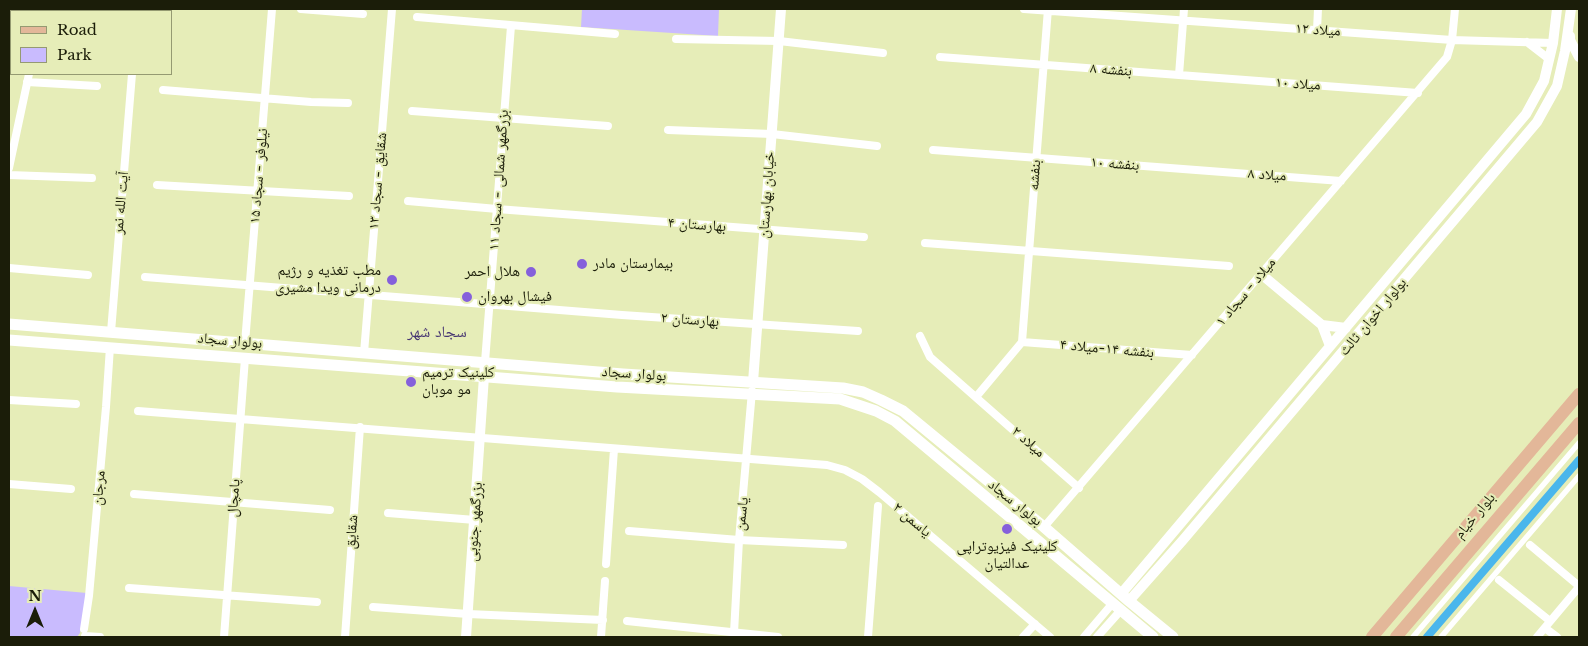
<!DOCTYPE html>
<meta charset="utf-8">
<style>
body{margin:0}
#map{position:relative;width:1588px;height:646px;overflow:hidden;background:#e6edb8;font-family:"Libre Baskerville",serif}
canvas{display:block}
.frame{position:absolute;inset:0;border:10px solid #1b1d09;pointer-events:none}
.legend{position:absolute;left:10px;top:10px;width:162px;height:65px;box-sizing:border-box;background:#e6edb8;border:1px solid #959a72;margin:0;padding:6px 9px;list-style:none;font-size:15px;color:#1b1d09}
.legend li{display:flex;align-items:center;gap:10px;height:25px}
.legend b{width:25px;border:1px solid #959a72}
.north{position:absolute;left:10px;top:586px;width:50px;height:50px;-webkit-text-stroke:4px #e6edb8;paint-order:stroke;rotate:0deg;font-size:14px;font-weight:700;line-height:20px;text-align:center;color:#1b1d09}
.north::after{content:'';display:block;margin:auto;width:18px;height:22px;background:#1b1d09;clip-path:polygon(50% 0,100% 100%,50% 72%,0 100%)}
</style>
<div id="map">
<canvas width="1588" height="646"></canvas>
<div class="frame"></div>
<ul class="legend">
<li><b style="height:6px;background:#e3b799"></b>Road</li>
<li><b style="height:14px;background:#c9bbfe"></b>Park</li>
</ul>
<div class="north">N</div>
</div>
<script>
const ctx = document.querySelector('canvas').getContext('2d');
ctx.lineJoin = 'round';
function fill(path, color) { ctx.fillStyle = color; ctx.fill(path, 'evenodd'); }
const poly = rows => new Path2D(rows.map(r => 'M' + r).join(''));
function stroke(path, color, width, dash) { ctx.strokeStyle = color; ctx.lineWidth = width; ctx.lineCap = dash ? 'butt' : 'round'; ctx.setLineDash(dash || []); ctx.stroke(path); }
function label(font, color, halo, rows, align = 'center') {
  ctx.font = font + ' "Libre Baskerville","Noto Naskh Arabic",serif'; ctx.lineWidth = 4; ctx.setLineDash([]); ctx.textBaseline = 'middle'; ctx.strokeStyle = halo; ctx.fillStyle = color; for (const [text, x, y, turn = 0] of rows) {
    ctx.save(); ctx.translate(x, y); ctx.rotate((+turn || 0) * Math.PI / 180); ctx.textAlign = isNaN(turn) ? turn : align; if (halo) ctx.strokeText(text, 0, 0); ctx.fillText(text, 0, 0); ctx.restore();
  }
}
fill(poly([
 [582,9,719,9,718,36,581,27],
 [9,586,87,593,80,633,77,637,9,637]
]), '#c9bbfe');
stroke(poly([
 [1427,637,1579,460]
]), '#4ab6ec', 8);
stroke(poly([
 [1413,637,1579,443],
 [1441,637,1579,476]
]), '#fff', 5.5);
stroke(poly([
 [301,9,363,14],
 [1024,9,1452,40,1553,43],
 [42,11,43,9],
 [137,11,137,9],
 [417,17,615,34],
 [1317,30,1318,9],
 [676,39,779,41,883,53],
 [1527,42,1549,59],
 [9,45,11,46],
 [940,57,1418,93],
 [1179,75,1184,9],
 [27,82,97,86],
 [163,90,311,102,348,103],
 [412,111,608,126],
 [668,130,772,134,877,146],
 [933,150,1341,181],
 [9,168,29,74],
 [9,175,92,178],
 [157,185,349,196],
 [408,201,497,209,864,237],
 [925,243,1229,266],
 [9,268,88,275],
 [145,277,622,315,858,331],
 [111,332,132,74],
 [920,336,930,357,1079,488],
 [1022,342,1048,9],
 [1022,342,1192,355],
 [245,343,272,9],
 [364,353,392,9],
 [485,362,511,26],
 [976,397,1022,342],
 [9,400,76,404],
 [138,411,827,465,845,470,862,479,879,492,1050,637],
 [9,484,71,489],
 [134,494,330,510],
 [388,513,475,520],
 [1044,527,1447,57,1452,40,1455,9],
 [629,531,739,540,843,545],
 [1530,545,1579,586],
 [606,564,614,449],
 [1499,580,1550,621],
 [129,588,317,602],
 [373,607,468,614,603,620],
 [627,621,778,637],
 [1545,628,1557,637],
 [84,629,89,596,106,407,110,347],
 [734,633,739,540,752,391],
 [85,636,100,637],
 [224,637,245,358],
 [345,637,360,427],
 [601,637,605,581],
 [868,637,878,506],
 [1023,637,1035,624],
 [1084,637,1112,604],
 [1097,637,1121,610],
 [1537,637,1579,587]
]), '#fff', 8);
stroke(poly([
 [1570,36,1570,40,1579,57],
 [1261,274,1322,325,1330,346],
 [1322,325,1346,328],
 [753,382,781,9],
 [1121,594,1526,114,1544,81,1553,43,1557,9],
 [1129,601,1183,540,1537,122,1557,86,1565,51,1571,9],
 [466,637,485,362]
]), '#fff', 10);
stroke(poly([
 [9,324,623,374,843,388,863,392,881,400,903,411,1044,527,1129,601,1173,637],
 [9,340,617,387,840,399,876,411,895,421,1153,637]
]), '#fff', 11);
stroke(poly([
 [1372,637,1579,394],
 [1396,637,1579,423]
]), '#e3b799', 12);
for (const [x, y, r, color] of [
 [582,264,6,"#8560db"],
 [531,272,6,"#8560db"],
 [392,280,6,"#8560db"],
 [467,297,6,"#8560db"],
 [411,382,6,"#8560db"],
 [1007,529,6,"#8560db"]
]) { const dot = new Path2D(); dot.arc(x, y, r, 0, 2 * Math.PI); ctx.fillStyle = color; ctx.fill(dot); stroke(dot, '#e6edb8', 2); }
label('15px', '#1b1d09', '#e6edb8', [
 ["میلاد ۱۲",1318,30,4],
 ["بنفشه ۸",1111,70,4],
 ["میلاد ۱۰",1298,84,4],
 ["بنفشه ۱۰",1115,164,4],
 ["بنفشه",1035,175,-86],
 ["میلاد ۸",1267,175,4],
 ["نیلوفر - سجاد ۱۵",259,176,-85],
 ["بزرگمهر شمالی - سجاد ۱۱",499,180,-86],
 ["شقایق - سجاد ۱۳",378,181,-85],
 ["خیابان بهارستان",767,195,-86],
 ["آیت الله نمر",121,203,-85],
 ["بهارستان ۴",697,225,4],
 ["میلاد - سجاد ۱",1246,292,-50],
 ["بولوار اخوان ثالث",1373,317,-50],
 ["بهارستان ۲",690,320,4],
 ["بولوار سجاد",230,341,5],
 ["بنفشه ۱۴-میلاد ۴",1107,349,5],
 ["بولوار سجاد",634,374,4],
 ["میلاد ۲",1028,442,41],
 ["مرجان",99,488,-85],
 ["پامچال",234,498,-86],
 ["بولوار سجاد",1015,503,39],
 ["یاسمن",742,514,-84],
 ["بلوار خیام",1475,516,-50],
 ["یاسمن ۲",912,520,40],
 ["بزرگمهر جنوبی",475,522,-86],
 ["شقایق",352,532,-86]
]);
label('15px', '#1b1d09', '#e6edb8', [
 ["بیمارستان مادر",593,264],
 ["مطب تغذیه و رژیم",381,271,"right"],
 ["درمانی ویدا مشیری",381,288,"right"],
 ["هلال احمر",520,272,"right"],
 ["فیشال بهروان",478,297],
 ["کلینیک ترمیم",422,373],
 ["مو موبان",422,390],
 ["کلینیک فیزیوتراپی",1007,547,"center"],
 ["عدالتیان",1007,564,"center"]
], 'left');
label('16px', '#473672', '#e6edb8', [
 ["سجاد شهر",437,332]
]);
</script>
